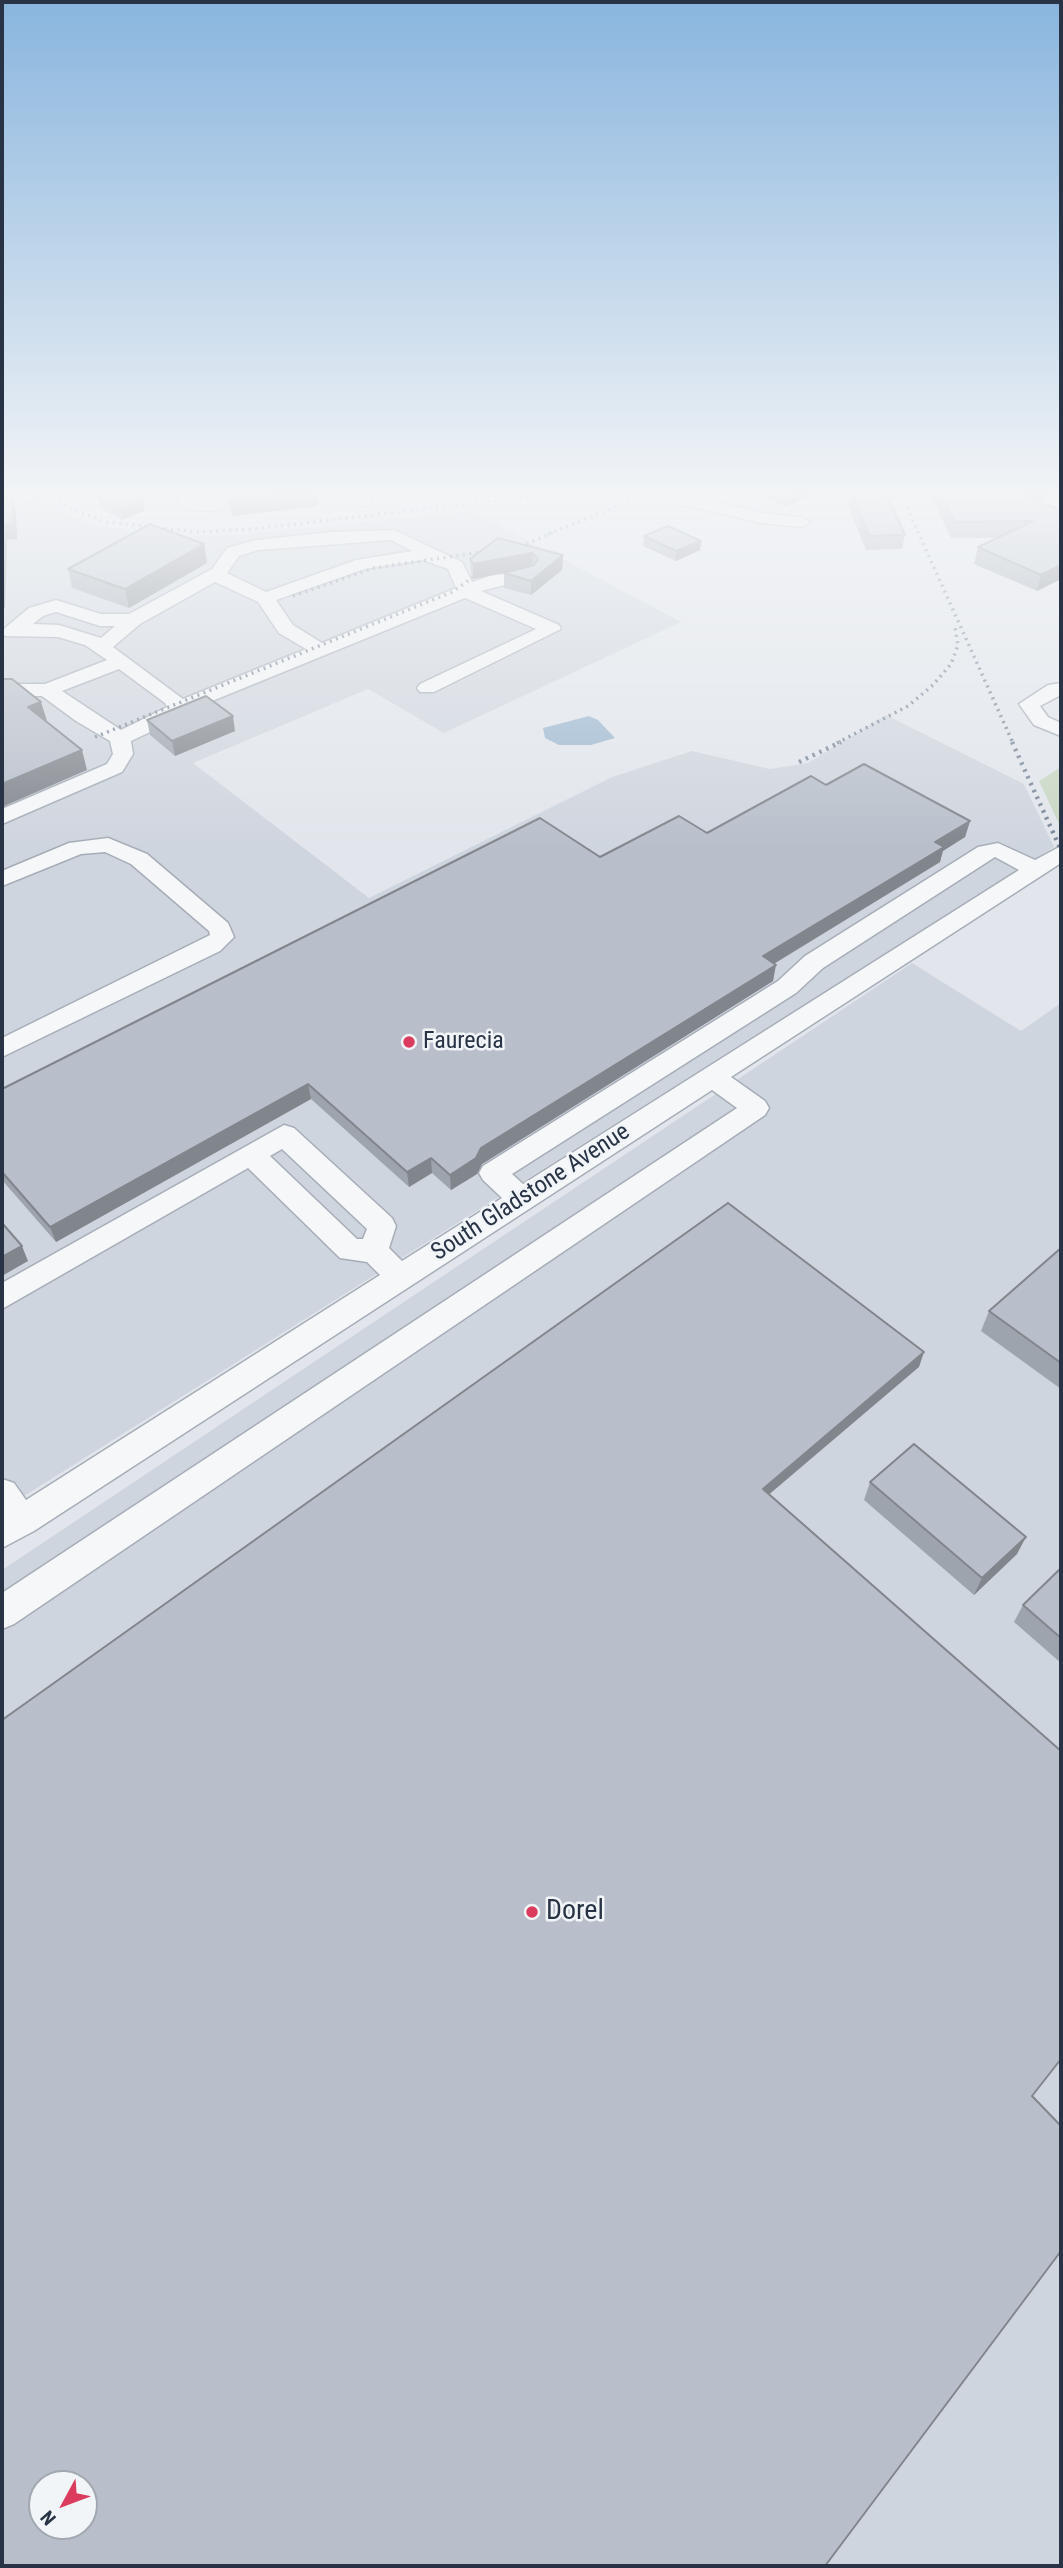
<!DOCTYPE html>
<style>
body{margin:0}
#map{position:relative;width:1063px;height:2568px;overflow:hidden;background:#e2e6ec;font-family:"Roboto Condensed",sans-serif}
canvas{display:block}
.frame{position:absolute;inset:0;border:4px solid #283445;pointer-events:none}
.north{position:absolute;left:28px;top:2470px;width:70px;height:70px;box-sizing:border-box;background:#f2f5f8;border:2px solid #a1a8b0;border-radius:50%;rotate:229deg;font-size:19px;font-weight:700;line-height:28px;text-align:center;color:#283445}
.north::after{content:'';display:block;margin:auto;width:24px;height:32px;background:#db3c5d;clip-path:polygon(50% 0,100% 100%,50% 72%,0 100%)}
</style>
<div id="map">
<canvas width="1063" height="2568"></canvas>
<div class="frame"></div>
<div class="north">N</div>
</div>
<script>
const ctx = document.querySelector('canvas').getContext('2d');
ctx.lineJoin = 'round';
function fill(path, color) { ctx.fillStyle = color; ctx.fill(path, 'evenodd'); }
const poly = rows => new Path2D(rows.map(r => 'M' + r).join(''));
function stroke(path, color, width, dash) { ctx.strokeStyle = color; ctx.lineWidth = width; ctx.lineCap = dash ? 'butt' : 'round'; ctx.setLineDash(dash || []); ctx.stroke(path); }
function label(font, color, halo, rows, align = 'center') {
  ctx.font = font + ' "Roboto Condensed",sans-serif'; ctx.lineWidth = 5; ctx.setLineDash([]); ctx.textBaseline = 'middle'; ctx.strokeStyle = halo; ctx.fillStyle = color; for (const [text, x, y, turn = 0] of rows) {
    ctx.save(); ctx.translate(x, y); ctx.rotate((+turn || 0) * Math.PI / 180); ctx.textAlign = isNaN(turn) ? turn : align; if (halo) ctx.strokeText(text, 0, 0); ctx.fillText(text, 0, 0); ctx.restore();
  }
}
fill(poly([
 [41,498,69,515,95,524,160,536,244,534,473,511,681,622,444,733,368,689,193,763,369,898,612,777,692,751,770,769,808,763,886,715,1024,784,1054,847,2,1510,2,682,7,680,2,675,2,502],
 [912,963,1021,1031,1061,1003,1061,2566,2,2566,2,1570],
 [42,2484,84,2484,84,2526,42,2526]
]), '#cfd5de');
fill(poly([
 [1061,767,1061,828,1039,781]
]), '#c8d6c2');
fill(poly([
 [589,716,598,720,615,738,591,745,559,745,545,738,543,728]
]), '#9ab6cf');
const minor = poly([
 [2,490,37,490,29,495,2,498,2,490],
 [174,490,190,490,192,497,201,501,219,501,227,506,219,511,193,510,179,504,174,490],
 [345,490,363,490,372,502,364,507,358,506,345,490],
 [428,490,456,490,448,495,436,495,428,490],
 [651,490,674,490,761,513,802,517,811,522,802,527,761,523,671,502,651,490],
 [394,530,462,562,472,582,490,576,532,570,535,574,532,578,481,591,559,625,561,629,434,692,420,692,417,688,420,684,536,629,465,598,185,712,178,719,131,741,133,754,122,772,2,824,2,809,107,764,113,754,110,741,76,721,42,696,2,696,2,684,45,684,107,660,85,645,58,637,5,636,3,632,5,628,29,608,56,600,101,614,129,614,212,569,227,548,256,540,332,532,394,530],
 [391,540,412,551,356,560,266,592,227,573,239,556,258,550,391,540],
 [423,560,448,569,456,588,322,643,293,625,276,600,365,569,423,560],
 [215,582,258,602,279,633,306,649,183,699,113,647,140,624,215,582],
 [56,612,100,626,115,626,101,638,59,625,33,624,43,616,56,612],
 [119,669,165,703,167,707,121,730,62,691,119,669],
 [1061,683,1061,695,1040,706,1048,717,1061,723,1061,736,1034,725,1019,704,1048,685,1061,683],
 [108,838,147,854,228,923,234,937,220,951,2,1057,2,1038,210,935,209,931,131,864,105,852,81,854,2,886,2,871,69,843,108,838],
 [998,843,1035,860,1061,846,1061,863,731,1077,765,1101,769,1108,765,1115,14,1624,2,1629,2,1593,737,1108,712,1090,34,1531,2,1548,2,1479,14,1483,26,1500,380,1275,367,1262,340,1258,248,1168,2,1309,2,1283,284,1125,294,1128,392,1218,396,1226,389,1248,402,1261,502,1198,483,1180,479,1173,483,1166,778,981,805,956,978,847,998,843],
 [995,857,1019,870,523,1184,512,1174,796,993,823,968,995,857],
 [282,1149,367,1229,363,1239,357,1239,270,1156,282,1149]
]);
stroke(minor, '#a6adb7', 3);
fill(minor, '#f5f7f9');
stroke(poly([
 [43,490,69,508,107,522,195,532,253,529,588,490],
 [899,490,1013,743],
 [548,534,659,490],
 [293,596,374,568,495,550],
 [95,737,452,592,512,550,557,531],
 [837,743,908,706,933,685,951,664,958,645,955,627]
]), '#798697', 3.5, [2, 4.5]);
stroke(poly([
 [1012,742,1061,850],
 [799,762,841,742]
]), '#798697', 4.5, [2.5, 5]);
fill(poly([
 [224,490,316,490,318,506,232,516],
 [749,490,825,490,785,507],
 [928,490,1061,490,1061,492,1040,502,1061,510,1061,579,1037,591,974,564,978,547,998,538,951,538],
 [851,492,905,535,902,549,866,550,848,506],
 [98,499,145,510,122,520,100,508],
 [644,536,701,541,700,550,676,561,643,546],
 [498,538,563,555,562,570,531,595,504,588,504,573,509,572,473,579,471,573,470,559],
 [204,544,207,563,129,608,72,588,68,569],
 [147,720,235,731,175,756,150,735],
 [826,785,970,821,965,837,942,851,940,862,774,964,773,981,482,1164,477,1174,451,1190,432,1173,409,1187,311,1099,56,1242,2,1180,2,1089,600,857,707,833],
 [1061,1248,1061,1389,981,1331,989,1311],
 [870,1482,1017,1554,974,1595,864,1500],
 [1061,1568,1061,1663,1014,1622,1023,1605]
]), '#9ea4ae');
fill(poly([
 [793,490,825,490,785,507,787,493],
 [1034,490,1061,490,1061,492,1020,511,1024,495],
 [317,491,318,506,232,516,230,501],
 [12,498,16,512,17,539,7,540,5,608,2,608,3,526],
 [143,501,145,510,122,520,120,510],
 [701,541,700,550,676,561,676,551],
 [204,544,207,563,129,608,125,589],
 [532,553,532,567,473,579,473,564],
 [563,555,562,570,531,595,531,581],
 [1061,565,1061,579,1037,591,1041,575],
 [41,702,47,721,28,707],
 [233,716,235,731,175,756,172,741],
 [82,750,87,770,2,807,2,784],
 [970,821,965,837,943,851,940,862,760,972,763,956,935,842],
 [776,965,773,981,482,1164,477,1174,451,1190,450,1175,481,1148],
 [308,1084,311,1099,56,1242,50,1227],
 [431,1158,432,1173,409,1187,407,1172],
 [22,1246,28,1261,2,1276,2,1257],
 [924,1352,919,1367,759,1503,763,1489],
 [1026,1537,1017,1554,974,1595,982,1578]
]), '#81868d');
const building = poly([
 [119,490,123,490,143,501,120,510,98,499,119,490],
 [226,490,316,490,317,491,230,501,226,490],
 [939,490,1034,490,1024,495,1061,510,1061,565,1041,575,978,547,1033,521,955,522,939,490],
 [885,491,905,535,869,536,851,492,885,491],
 [12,498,13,525,3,526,2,569,2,499,12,498],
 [150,524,204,544,125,589,68,569,150,524],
 [668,526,701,541,676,551,644,536,668,526],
 [498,538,563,555,531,581,504,573,534,565,538,559,532,553,473,564,470,559,498,538],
 [2,679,12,679,41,702,28,707,82,750,2,784,2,679],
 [206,696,233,716,172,741,147,720,206,696],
 [864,764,970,821,935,842,944,847,763,956,776,965,481,1148,476,1158,450,1175,431,1158,407,1172,308,1084,50,1227,2,1172,2,1089,540,818,600,857,679,816,707,833,811,776,826,785,864,764],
 [728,1203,924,1352,763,1489,1061,1751,1061,2059,1032,2096,1061,2126,1061,2251,825,2566,2,2566,2,1720,728,1203],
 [42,2484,84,2484,84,2526,42,2526,42,2484],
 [2,1223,22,1246,2,1257,2,1223],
 [1061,1248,1061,1363,989,1311,1061,1248],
 [914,1444,1026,1537,982,1578,870,1482,914,1444],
 [1061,1568,1061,1638,1023,1605,1061,1568]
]);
fill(building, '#b8bfca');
stroke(building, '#81868d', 2);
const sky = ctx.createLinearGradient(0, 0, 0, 850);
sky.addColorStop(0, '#89b5de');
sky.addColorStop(0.58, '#f2f4f6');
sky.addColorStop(1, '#f2f4f600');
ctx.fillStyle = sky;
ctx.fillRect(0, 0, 1063, 850);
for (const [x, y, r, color] of [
 [409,1042,7,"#db3c5d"],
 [532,1912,7,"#db3c5d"]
]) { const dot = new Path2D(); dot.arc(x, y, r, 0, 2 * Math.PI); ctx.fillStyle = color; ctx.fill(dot); stroke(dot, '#f2f5f8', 2.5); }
label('24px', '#283445', '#f2f5f8', [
 ["Faurecia",423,1042]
], 'left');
label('24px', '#283445', '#f2f5f8', [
 ["South Gladstone Avenue",531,1193,-33]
]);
label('28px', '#283445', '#f2f5f8', [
 ["Dorel",546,1912]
], 'left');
</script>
